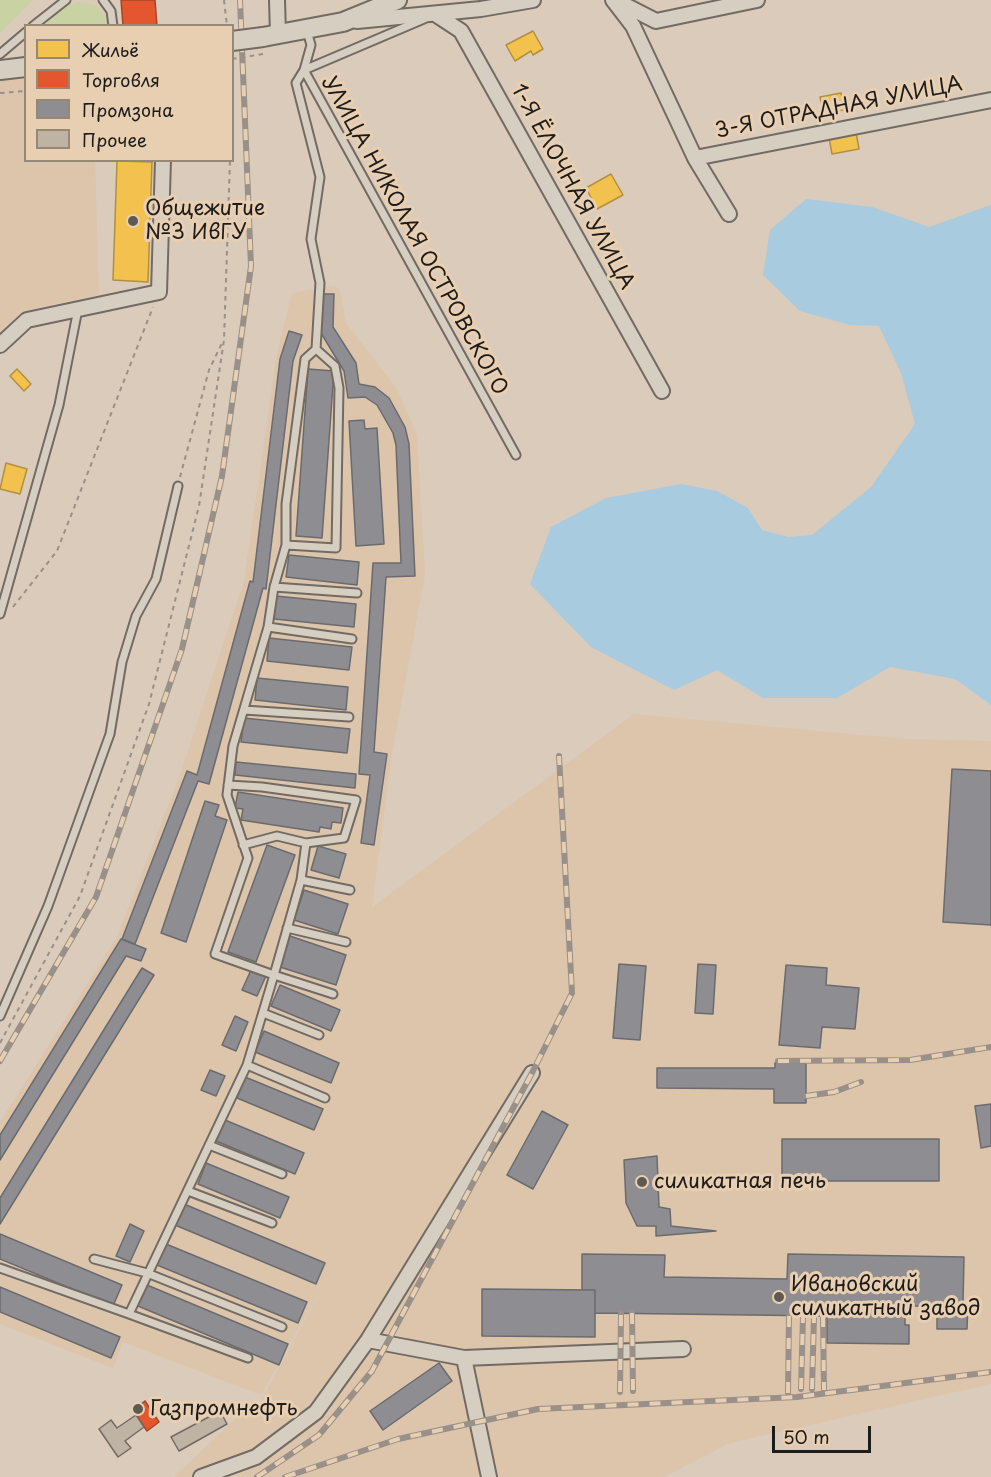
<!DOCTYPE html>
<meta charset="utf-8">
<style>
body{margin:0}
#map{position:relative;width:991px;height:1477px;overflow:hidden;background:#dacbba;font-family:"Playpen Sans",sans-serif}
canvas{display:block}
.legend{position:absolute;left:24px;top:24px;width:210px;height:138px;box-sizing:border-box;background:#e9cfb1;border:2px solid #978775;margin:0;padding:8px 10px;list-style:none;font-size:18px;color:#1c1c1c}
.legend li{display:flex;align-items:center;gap:12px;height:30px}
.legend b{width:30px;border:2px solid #978775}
.scale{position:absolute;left:772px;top:1426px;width:99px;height:27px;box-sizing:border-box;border:3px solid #1c1c1c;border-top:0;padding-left:8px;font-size:18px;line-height:21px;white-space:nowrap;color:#1c1c1c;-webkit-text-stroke:4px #e9cfb1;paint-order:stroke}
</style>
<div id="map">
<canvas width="991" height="1477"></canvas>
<ul class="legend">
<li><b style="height:16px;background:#f2c14e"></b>Жильё</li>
<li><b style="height:16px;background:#e4572e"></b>Торговля</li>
<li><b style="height:16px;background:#8d8d92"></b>Промзона</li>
<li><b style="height:16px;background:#bfb3a4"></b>Прочее</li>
</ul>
<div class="scale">50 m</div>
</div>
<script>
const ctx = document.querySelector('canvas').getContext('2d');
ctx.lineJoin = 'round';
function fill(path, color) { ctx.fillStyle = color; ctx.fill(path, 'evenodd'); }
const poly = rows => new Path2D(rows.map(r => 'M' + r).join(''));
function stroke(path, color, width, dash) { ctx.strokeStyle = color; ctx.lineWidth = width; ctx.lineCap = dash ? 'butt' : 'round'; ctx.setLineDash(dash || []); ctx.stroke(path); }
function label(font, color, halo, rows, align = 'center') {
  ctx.font = font + ' "Playpen Sans",sans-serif'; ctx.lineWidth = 6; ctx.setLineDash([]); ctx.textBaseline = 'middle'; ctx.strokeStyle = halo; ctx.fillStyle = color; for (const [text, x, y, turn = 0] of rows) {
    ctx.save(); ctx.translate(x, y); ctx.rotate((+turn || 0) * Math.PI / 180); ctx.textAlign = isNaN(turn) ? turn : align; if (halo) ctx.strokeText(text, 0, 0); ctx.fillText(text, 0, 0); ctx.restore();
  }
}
fill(poly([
 [25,77,26,160,95,161,99,295,22,311,0,331,0,79],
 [335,286,340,291,346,323,397,389,417,435,425,575,392,753,372,907,634,714,905,739,991,741,991,1384,730,1443,663,1477,174,1477,235,1419,256,1410,333,1268,261,1395,123,1342,113,1368,0,1324,0,1122,117,937,180,775,244,581,277,353,292,293]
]), '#dcc5ab');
fill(poly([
 [0,0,33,0,0,33],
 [78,2,95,5,106,17,108,25,44,25,69,5]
]), '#c9d2a3');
fill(poly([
 [806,199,872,207,929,227,991,205,991,705,955,679,890,667,837,698,763,698,717,670,674,690,591,647,530,584,551,527,606,498,681,484,717,491,748,508,762,530,788,537,812,535,871,487,915,424,901,373,879,326,850,325,800,311,763,275,770,230]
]), '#a8cbe0');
const homes = poly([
 [533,31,543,49,533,55,531,51,515,61,506,45,533,31],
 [841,93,844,110,823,113,820,97,841,93],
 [856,132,859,149,832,154,829,138,856,132],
 [117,161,152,162,148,282,113,280,117,161],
 [611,174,623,195,597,209,586,188,611,174],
 [17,369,31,384,24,391,10,376,17,369],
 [6,463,27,469,20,494,0,489,6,463]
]);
fill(homes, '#f2c14e');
stroke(homes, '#b2903f', 1.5);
const shops = poly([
 [121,0,155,0,157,26,123,26,121,0],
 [145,1401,159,1422,147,1431,133,1410,145,1401]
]);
fill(shops, '#e4572e');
stroke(shops, '#a84529', 1.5);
const industry = poly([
 [320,294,334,294,333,327,356,363,359,384,375,387,389,398,405,427,409,444,415,576,386,577,374,752,387,754,374,845,361,843,370,775,359,774,373,563,401,563,396,445,393,433,377,405,365,397,348,398,344,371,321,333,320,294],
 [289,331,302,335,293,361,266,589,263,588,209,784,198,781,135,944,122,939,187,771,197,775,250,581,253,582,280,359,289,331],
 [308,369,334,371,322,538,296,536,308,369],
 [364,420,365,429,377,428,384,544,356,546,349,421,364,420],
 [289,555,359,562,357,585,286,577,289,555],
 [276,596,356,604,354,627,274,619,276,596],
 [269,638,352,647,349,670,267,661,269,638],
 [257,678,348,687,346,710,255,700,257,678],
 [244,718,350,729,347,753,241,742,244,718],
 [236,762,356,774,355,788,235,775,236,762],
 [952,769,991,771,991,925,943,922,952,769],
 [238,792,343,808,341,823,332,822,331,829,320,827,319,832,241,820,243,809,235,808,238,792],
 [205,801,219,805,215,816,227,820,186,942,161,933,205,801],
 [267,845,295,855,256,962,228,952,267,845],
 [318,846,346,854,339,878,311,870,318,846],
 [304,890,348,904,338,934,294,920,304,890],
 [290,936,346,955,336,985,280,967,290,936],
 [121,939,146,949,141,961,126,956,0,1160,0,1135,121,939],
 [619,964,646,966,640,1040,613,1038,619,964],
 [698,964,716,965,713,1014,695,1013,698,964],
 [786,965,827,968,826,985,859,988,855,1029,822,1027,820,1048,779,1045,786,965],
 [142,968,154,975,0,1224,0,1198,142,968],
 [251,970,266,976,257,996,242,990,251,970],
 [280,985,340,1010,331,1031,271,1006,280,985],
 [235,1016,248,1022,236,1051,222,1045,235,1016],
 [264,1031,339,1063,331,1083,255,1052,264,1031],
 [775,1063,806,1063,806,1103,774,1103,774,1089,657,1088,657,1068,775,1068,775,1063],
 [210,1070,225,1076,216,1096,201,1090,210,1070],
 [245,1077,323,1109,314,1130,237,1098,245,1077],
 [991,1104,991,1146,981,1148,975,1106,991,1104],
 [542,1111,568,1125,533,1189,507,1175,542,1111],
 [225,1120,304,1153,295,1174,216,1141,225,1120],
 [782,1139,939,1139,939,1181,782,1181,782,1139],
 [657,1156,659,1207,670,1209,671,1226,716,1231,656,1236,656,1226,637,1226,626,1203,624,1160,657,1156],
 [206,1163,289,1197,280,1218,198,1184,206,1163],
 [184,1204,325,1263,316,1284,175,1225,184,1204],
 [130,1224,144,1231,130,1262,116,1256,130,1224],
 [0,1234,122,1285,113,1306,0,1259,0,1234],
 [166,1244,307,1302,298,1323,157,1265,166,1244],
 [582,1254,665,1255,664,1277,787,1279,788,1254,964,1257,963,1304,968,1304,967,1329,937,1329,937,1306,905,1306,905,1325,909,1325,909,1344,827,1343,827,1316,595,1313,595,1290,582,1290,582,1254],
 [147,1285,288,1344,279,1365,138,1306,147,1285],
 [0,1287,120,1337,111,1358,0,1312,0,1287],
 [482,1289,595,1290,595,1337,482,1336,482,1289],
 [439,1363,452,1381,383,1430,370,1411,439,1363]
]);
fill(industry, '#8d8d92');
stroke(industry, '#6b6b6f', 1.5);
const building = poly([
 [220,1411,227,1424,179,1451,171,1437,220,1411],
 [136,1415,144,1427,125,1441,131,1448,118,1457,99,1429,111,1420,117,1428,136,1415]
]);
fill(building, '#bfb3a4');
stroke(building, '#726b63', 1.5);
const lane = poly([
 [103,0,111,11,113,26],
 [33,26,66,0],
 [307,31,311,45,304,70,516,455],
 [0,54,26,32],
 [286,545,336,548,339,388,335,366,316,349],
 [274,587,357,593],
 [0,614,59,405,78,309],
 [268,627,352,639],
 [244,710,349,717],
 [228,785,262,787,356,800,344,838,306,843],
 [243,845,277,836,306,843,301,880,274,975,333,994],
 [301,880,350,890],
 [287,928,346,942],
 [263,1013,319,1035],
 [0,1016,48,906,110,734,122,662,136,616,156,579,178,486],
 [247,1065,325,1098],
 [209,1145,282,1174],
 [188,1191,272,1223],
 [94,1259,147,1273,282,1327],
 [0,1268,129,1314,247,1065,274,975,215,954,248,858,227,795,233,746,268,627,274,587,286,545,286,504,305,359,316,349,320,283,311,239,320,177,296,83,304,70,424,19],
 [129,1314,248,1358]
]);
const street = poly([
 [277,0,278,34],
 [613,0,633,26,695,158,729,214],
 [615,0,656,21,757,0],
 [435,14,461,31,662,391],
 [357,21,481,9,533,0],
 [695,158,991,100],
 [0,345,27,320,159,292,163,160],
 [368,1340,464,1358,489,1477],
 [464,1358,683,1349],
 [201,1477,256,1457,316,1412,368,1340,532,1073]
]);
const secondary = poly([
 [263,37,343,22,397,0],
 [0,70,26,67]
]);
stroke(lane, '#726b63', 11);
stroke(street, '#726b63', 18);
stroke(secondary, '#726b63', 22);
stroke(poly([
 [224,0,227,26],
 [0,93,26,91],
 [180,477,209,370,222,343],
 [13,607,57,551,153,307],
 [0,1043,80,896,149,704,199,506,224,340,230,160]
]), '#989089', 2, [4.5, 4.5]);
stroke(lane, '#d7cec2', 7);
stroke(street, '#d7cec2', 14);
stroke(secondary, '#d7cec2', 18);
const rail = poly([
 [0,1061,96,897,182,649,222,476,251,266,240,0],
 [778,1061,910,1060,991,1047],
 [806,1096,834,1092,861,1082],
 [632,1313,633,1391],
 [823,1316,824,1390],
 [801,1389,803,1316],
 [812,1389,814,1316],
 [620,1392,621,1313],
 [788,1393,789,1316],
 [257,1477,319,1435,372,1371,532,1073,572,993,559,756],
 [285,1477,398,1439,538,1409,797,1397,991,1372]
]);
stroke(rail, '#989089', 6);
stroke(rail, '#e9cfb1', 4, [11]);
const secondaryBridge = poly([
 [232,41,263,37]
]);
stroke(secondaryBridge, '#726b63', 22, []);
stroke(poly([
 [232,59,263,54]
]), '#989089', 2, [4.5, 4.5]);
stroke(secondaryBridge, '#d7cec2', 18);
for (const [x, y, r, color] of [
 [133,221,6,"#5e5953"],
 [642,1182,6,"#5e5953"],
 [779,1297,6,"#5e5953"],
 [138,1409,6,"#5e5953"]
]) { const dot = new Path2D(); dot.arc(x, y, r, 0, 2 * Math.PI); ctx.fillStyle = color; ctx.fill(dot); stroke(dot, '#e9cfb1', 2); }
label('21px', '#1c1c1c', '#e9cfb1', [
 ["3-Я ОТРАДНАЯ УЛИЦА",839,108,-11],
 ["1-Я ЁЛОЧНАЯ УЛИЦА",572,187,61],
 ["УЛИЦА НИКОЛАЯ ОСТРОВСКОГО",414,236,61]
]);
label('21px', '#1c1c1c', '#e9cfb1', [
 ["Общежитие",145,209],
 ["№3 ИвГУ",145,233],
 ["силикатная печь",654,1182],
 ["Ивановский",791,1285],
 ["силикатный завод",791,1309],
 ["Газпромнефть",150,1409]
], 'left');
</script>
